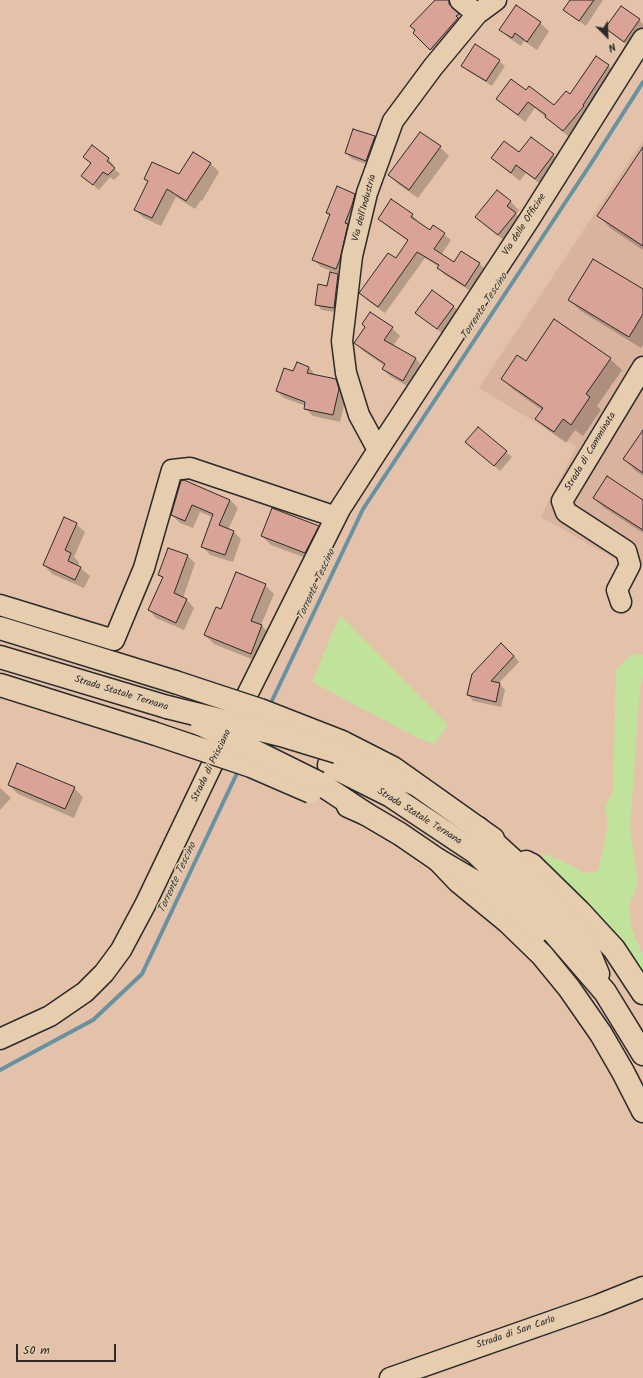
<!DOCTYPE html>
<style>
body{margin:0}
#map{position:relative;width:643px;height:1378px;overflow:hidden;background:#e4c2a9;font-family:Kalam,sans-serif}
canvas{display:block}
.north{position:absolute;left:587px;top:16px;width:40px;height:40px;-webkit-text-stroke:3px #e5cdae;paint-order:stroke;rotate:156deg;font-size:11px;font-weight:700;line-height:16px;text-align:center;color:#2b2b2b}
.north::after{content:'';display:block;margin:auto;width:14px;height:18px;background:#2b2b2b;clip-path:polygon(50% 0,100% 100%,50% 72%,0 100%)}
.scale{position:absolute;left:16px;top:1344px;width:100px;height:18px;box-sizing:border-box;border:2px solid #2b2b2b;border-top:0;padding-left:5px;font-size:12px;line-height:14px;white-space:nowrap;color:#2b2b2b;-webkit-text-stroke:3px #e5cdae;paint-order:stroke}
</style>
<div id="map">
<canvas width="643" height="1378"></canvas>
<div class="north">N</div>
<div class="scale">50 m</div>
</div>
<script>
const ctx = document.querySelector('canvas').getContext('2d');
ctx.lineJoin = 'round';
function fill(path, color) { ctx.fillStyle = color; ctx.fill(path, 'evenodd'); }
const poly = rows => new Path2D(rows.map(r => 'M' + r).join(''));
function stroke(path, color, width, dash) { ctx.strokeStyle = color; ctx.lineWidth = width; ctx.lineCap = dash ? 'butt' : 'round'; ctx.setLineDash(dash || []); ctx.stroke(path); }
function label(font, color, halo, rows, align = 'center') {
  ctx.font = font + ' Kalam,sans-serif'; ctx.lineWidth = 3; ctx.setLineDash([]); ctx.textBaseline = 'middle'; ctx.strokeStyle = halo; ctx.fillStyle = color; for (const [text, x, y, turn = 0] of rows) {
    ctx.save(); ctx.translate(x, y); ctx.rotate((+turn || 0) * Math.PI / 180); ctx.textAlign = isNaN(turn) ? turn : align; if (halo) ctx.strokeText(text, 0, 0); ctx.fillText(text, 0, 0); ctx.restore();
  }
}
fill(poly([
 [643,140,643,564,638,572,541,517,576,447,479,388]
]), '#dab39f');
fill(poly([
 [340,615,448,725,434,744,414,736,312,682],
 [637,654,643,655,643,677,640,686,630,828,638,882,629,907,632,929,643,956,643,979,632,960,595,912,558,882,541,853,561,860,585,873,598,871,608,825,605,805,613,792,616,670,630,655]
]), '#c1e29b');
fill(poly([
 [436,0,460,0,457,6,457,13,466,23,439,57,414,33],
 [571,0,603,0,586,26,570,15,564,9],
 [639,20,643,24,643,28,630,47,612,34,606,28],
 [540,23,549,31,537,50,524,41,521,46,509,38,500,29],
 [596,57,609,66,616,73,570,138,535,108,525,122,497,99,526,91,554,106,570,96],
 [499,61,505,66,492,86,468,71,463,65],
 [354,130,375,137,380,143,372,166,352,159,346,153],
 [440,147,449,156,418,198,398,184,390,175],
 [643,149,643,250,610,228,599,216],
 [194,153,211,164,219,172,202,201,201,200,195,209,176,197,161,226,144,218,135,210,149,183,145,179,180,176],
 [519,154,553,155,562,163,544,187,526,173,520,181,501,166,492,158],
 [108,159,114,165,112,167,120,174,114,180,110,177,99,190,83,176,92,164,90,162],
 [354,194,362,202,344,276,321,267,313,259,330,216,327,212],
 [392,200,412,215,419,222,418,223,431,231,444,234,451,240,441,255,454,263,479,263,486,270,472,292,445,275,438,268,439,267,425,258,385,313,367,300,361,293,396,260,408,241,386,225,379,218],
 [510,201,519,210,516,214,524,223,507,243,486,226,477,217],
 [337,274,344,280,340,313,322,310,316,304],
 [643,290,643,345,641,348,581,311,569,300],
 [453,306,459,312,443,334,422,318],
 [392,328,400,336,393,346,416,359,423,367,411,388,391,377,383,369,385,366,363,351,356,343],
 [610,359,622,370,597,406,601,410,583,436,575,430,566,443,548,430,536,419,542,410,514,390,502,379,526,362],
 [297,363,309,367,316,376,335,380,343,388,346,397,340,422,313,416,305,408,306,406,284,398,277,391,294,373],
 [643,432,643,476,636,471,624,459],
 [466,442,506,452,512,457,500,471],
 [182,482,230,500,238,508,228,530,233,531,241,539,233,562,210,555,203,547,213,517,200,512,193,528,180,523,172,515],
 [594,498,643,501,643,533,603,507],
 [76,524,85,532,74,557,79,562,78,566,90,576,84,588,52,574,44,565],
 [318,526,327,535,314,561,271,545,262,536],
 [188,556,195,563,183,598,187,600,194,608,184,630,156,618,149,610,164,579,159,575],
 [265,585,274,594,261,625,270,634,259,662,214,644,205,635,222,610],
 [514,656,519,662,499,683,505,690,501,707,473,701,468,695],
 [9,785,74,788,83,797,74,818,18,794],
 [0,788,11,798,0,810]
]), '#0003');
stroke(poly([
 [269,707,363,509,592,162,643,82],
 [0,1070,93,1020,142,974,239,769]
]), '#6792a1', 4);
const building = poly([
 [435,0,449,0,449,4,459,14,456,16,458,18,430,50,413,33,415,30,410,26,435,0],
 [570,0,594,0,579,21,563,10,570,0],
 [516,5,541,22,527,42,515,33,512,38,499,30,516,5],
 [621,6,640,19,624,42,605,28,621,6],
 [475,44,500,60,486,81,461,66,475,44],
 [596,56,609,65,583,105,584,106,563,131,545,117,546,115,528,102,518,115,496,99,511,79,526,90,529,86,554,105,566,91,570,94,596,56],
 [353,129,375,136,366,161,345,153,353,129],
 [420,132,441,146,409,190,388,175,420,132],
 [531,137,554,154,535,179,516,165,511,173,491,158,504,141,519,152,531,137],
 [92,145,109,158,107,161,115,168,108,175,103,172,93,185,81,176,91,163,83,157,92,145],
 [643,147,643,246,597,216,643,147],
 [193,152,211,163,186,201,167,189,152,218,134,210,148,181,144,179,152,162,179,174,193,152],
 [337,186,355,194,352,205,345,223,348,224,340,259,336,269,312,260,330,214,326,213,337,186],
 [497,190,511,201,507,206,516,213,498,235,475,217,497,190],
 [391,199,413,214,411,217,430,230,433,225,445,233,434,249,454,262,461,251,480,263,465,286,437,268,439,265,417,252,378,307,359,293,388,253,396,258,408,240,378,219,391,199],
 [593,259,643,289,643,314,629,337,568,300,593,259],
 [330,272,338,274,334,308,315,305,318,284,327,286,330,272],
 [432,290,454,306,437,329,415,313,432,290],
 [370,312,393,327,384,340,416,358,403,381,382,369,385,364,354,343,365,327,362,324,370,312],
 [554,319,611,358,586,394,590,397,571,425,563,419,554,432,535,419,543,408,501,379,517,355,526,361,554,319],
 [297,362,309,367,307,373,336,379,339,389,333,415,304,409,305,402,276,391,284,368,293,371,297,362],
 [478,427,507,451,494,466,465,442,478,427],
 [643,430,643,473,623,459,643,430],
 [607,476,643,500,643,530,593,498,607,476],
 [184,480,230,500,219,525,234,531,225,555,201,547,213,514,192,505,185,521,171,515,181,481,184,480],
 [272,508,319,526,305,553,261,536,272,508],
 [64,517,77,523,65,550,71,553,68,561,81,567,75,580,43,565,64,517],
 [168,548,188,555,174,593,187,599,176,623,148,610,163,577,158,575,168,548],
 [236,572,266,584,251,621,262,625,251,654,204,635,216,607,221,609,236,572],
 [501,643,514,656,491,681,500,683,496,702,467,695,472,674,501,643],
 [17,763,75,787,65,809,8,785,17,763]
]);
fill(building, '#daa398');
stroke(building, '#2b2b2b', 1);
const minor = poly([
 [460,0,477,14],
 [378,450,359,415,346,373,342,341,352,256,367,193,393,121,433,67,477,14,496,0],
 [621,602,617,590,630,565,626,551,566,512,562,501,643,367],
 [0,605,114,640,144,568,172,470,190,468,336,517],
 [0,1039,50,1016,85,992,104,973,121,950,145,905,212,765,340,509,378,450,529,220,643,39],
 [390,1378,598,1305,643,1287]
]);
const major = poly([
 [0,628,175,682],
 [0,685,153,733],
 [342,742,393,768,493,839],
 [348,806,366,814,400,834,438,860,458,881,508,922,542,955,569,988,601,1034,623,1072,643,1111],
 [526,862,532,865,579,911,614,949,643,993]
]);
const highway = poly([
 [0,657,167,707],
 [337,752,415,784],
 [329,765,391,796,475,852,529,904,605,992,643,1054],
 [319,783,366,814],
 [478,828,525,871,584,940,598,974],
 [438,860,484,887,538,931]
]);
stroke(minor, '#2b2b2b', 23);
stroke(major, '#2b2b2b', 25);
stroke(highway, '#2b2b2b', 25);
stroke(minor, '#e5cdae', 20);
stroke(major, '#e5cdae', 22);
stroke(highway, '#e5cdae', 22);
const majorBridge = poly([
 [175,682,260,710,342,742],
 [153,733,251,766,311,792]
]);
const highwayBridge = poly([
 [167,707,281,735,337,752],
 [202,725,319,783]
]);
stroke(majorBridge, '#2b2b2b', 25, []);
stroke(highwayBridge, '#2b2b2b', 25, []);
stroke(majorBridge, '#e5cdae', 22);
stroke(highwayBridge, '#e5cdae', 22);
label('10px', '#2b2b2b', '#e5cdae', [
 ["Via dell'Industria",365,208,-75],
 ["Via delle Officine",525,225,-57],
 ["Strada di Camminata",591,452,-59],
 ["Strada Statale Ternana",121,694,17],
 ["Strada di Prisciano",212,766,-64],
 ["Strada Statale Ternana",419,817,32],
 ["Strada di San Carlo",516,1333,-19]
]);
label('italic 11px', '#353c3f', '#e5cdae', [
 ["Torrente Tescino",485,307,-57],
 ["Torrente Tescino",317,585,-65],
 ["Torrente Tescino",178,878,-65]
]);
</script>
